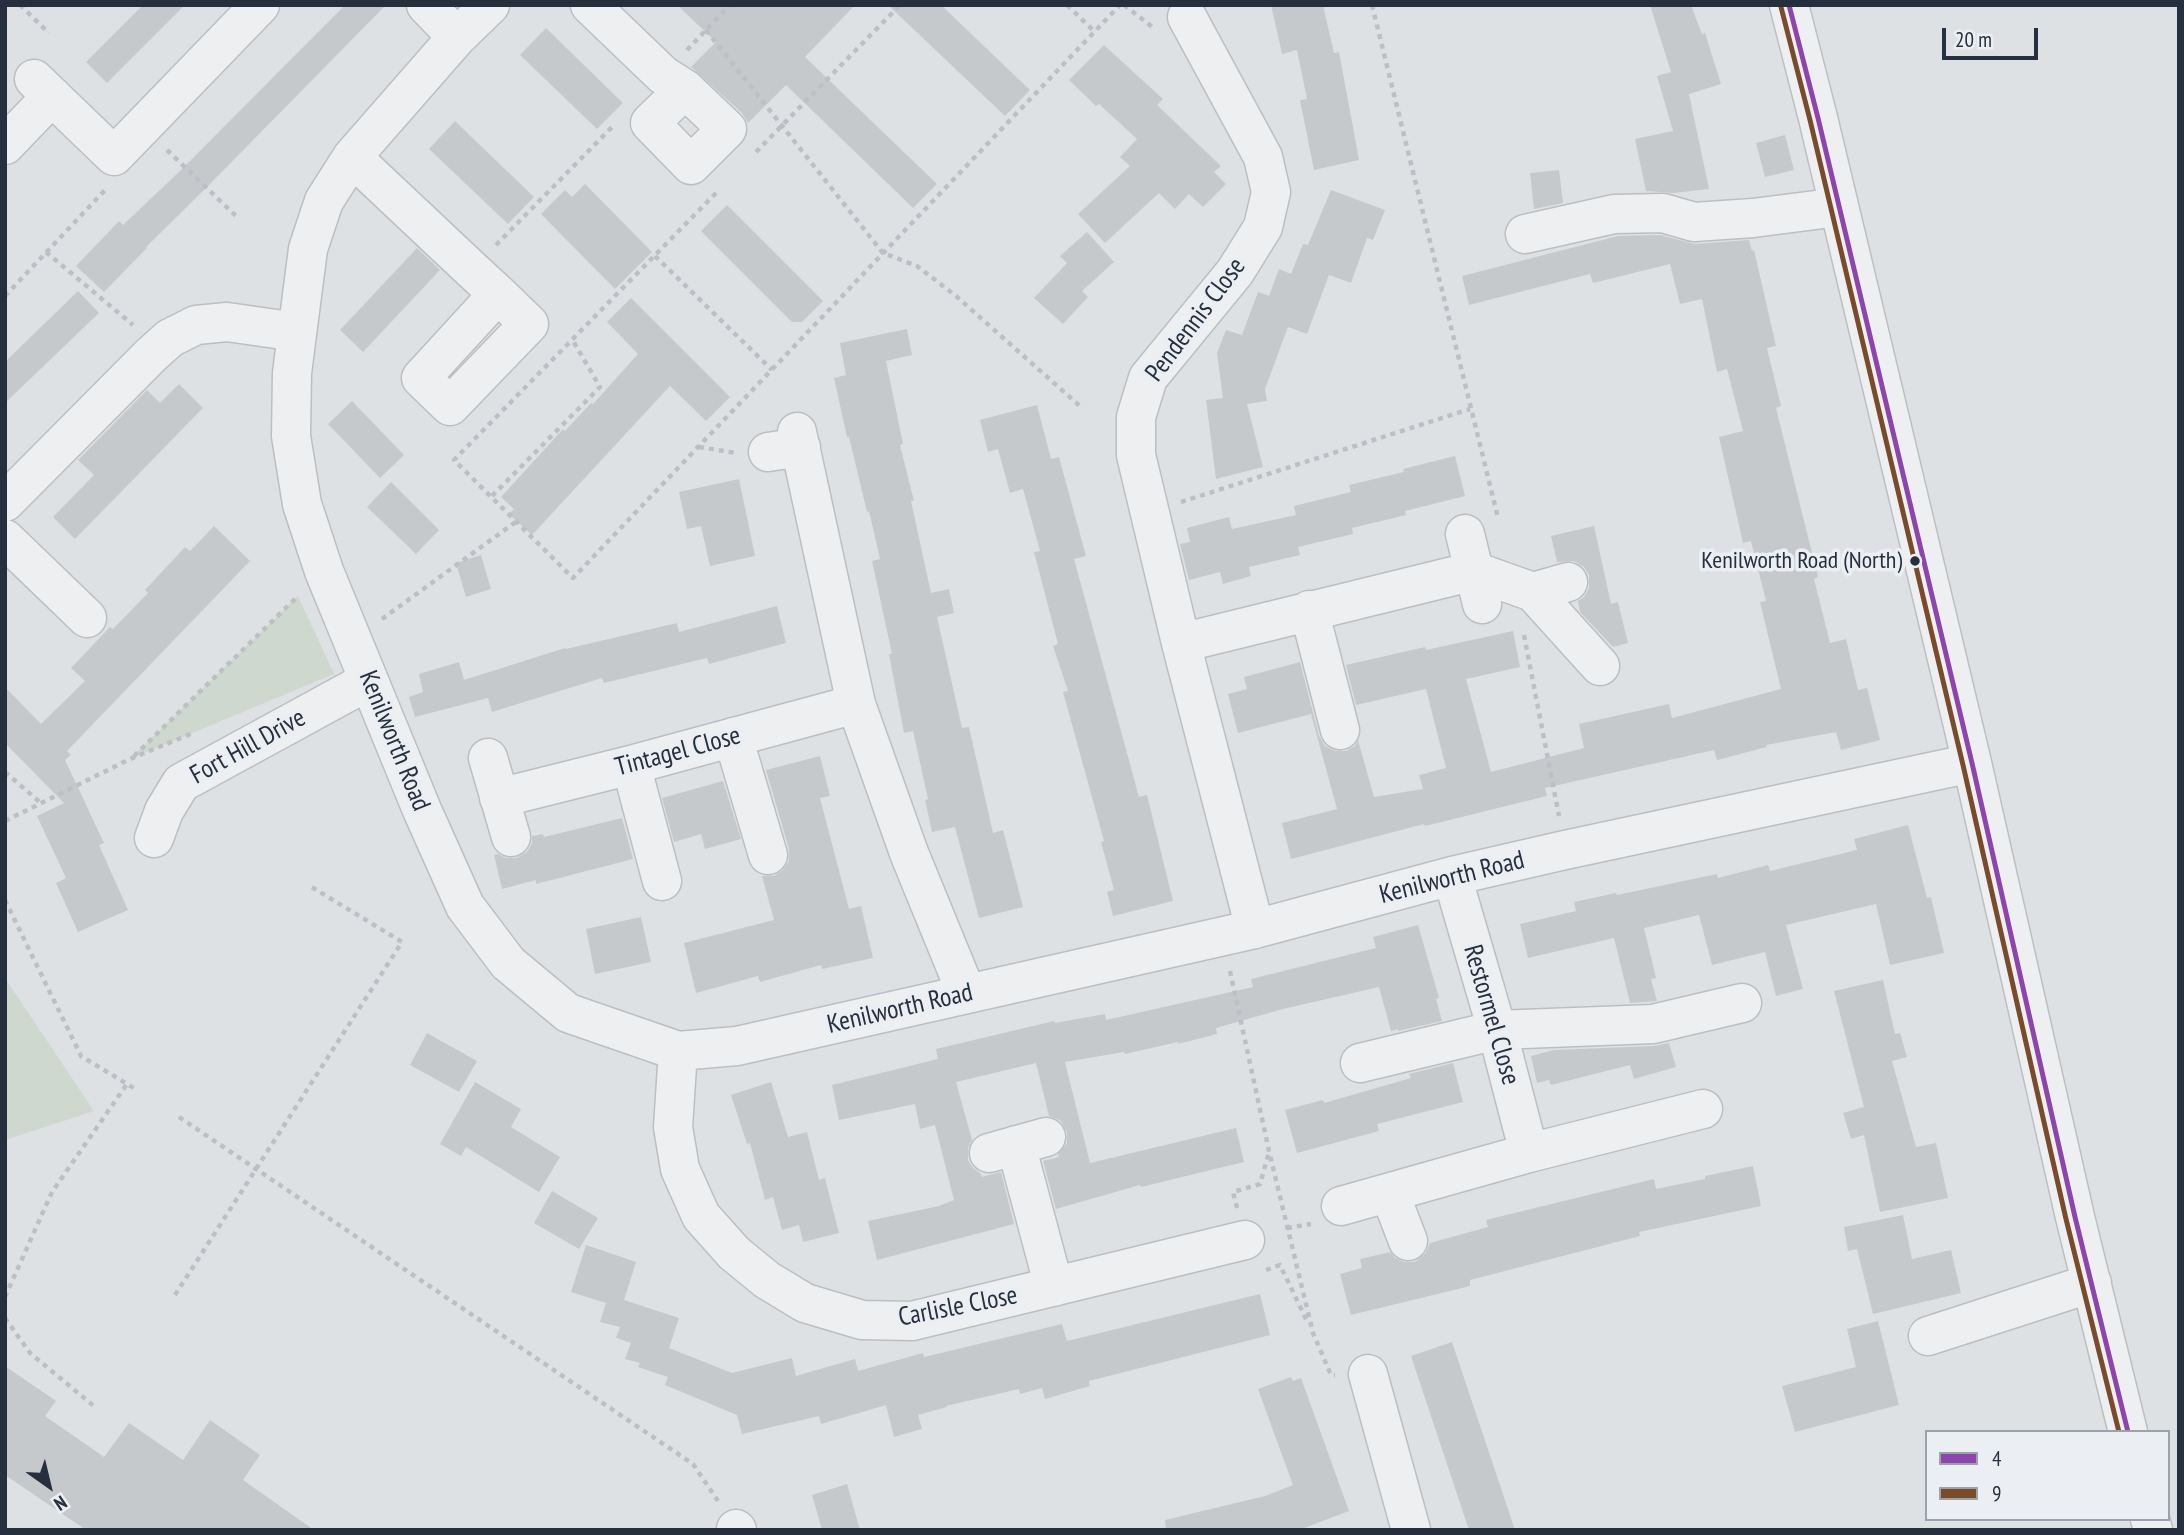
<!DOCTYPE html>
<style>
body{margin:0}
#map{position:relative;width:2184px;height:1535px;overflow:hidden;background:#dee1e4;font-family:"PT Sans Narrow",sans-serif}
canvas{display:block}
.frame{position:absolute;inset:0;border:7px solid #252f3d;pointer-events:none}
.legend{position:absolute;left:1925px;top:1430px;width:245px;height:91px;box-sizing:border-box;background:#ebeff4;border:2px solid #9ca2ab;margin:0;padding:9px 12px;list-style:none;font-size:21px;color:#252f3d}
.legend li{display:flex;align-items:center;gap:14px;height:35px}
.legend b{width:35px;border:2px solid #9ca2ab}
.north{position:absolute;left:14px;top:1451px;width:70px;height:70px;-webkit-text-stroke:5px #ebeff4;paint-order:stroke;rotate:146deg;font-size:19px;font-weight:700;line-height:28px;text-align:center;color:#252f3d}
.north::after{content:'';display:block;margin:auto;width:24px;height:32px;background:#252f3d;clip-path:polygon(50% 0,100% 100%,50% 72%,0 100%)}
.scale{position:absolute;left:1942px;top:28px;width:96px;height:32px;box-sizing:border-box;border:4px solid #252f3d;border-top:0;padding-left:9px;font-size:21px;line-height:24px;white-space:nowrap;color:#252f3d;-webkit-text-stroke:5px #ebeff4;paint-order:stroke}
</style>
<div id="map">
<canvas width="2184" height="1535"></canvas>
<div class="frame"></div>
<ul class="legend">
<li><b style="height:9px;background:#8e44ad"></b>4</li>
<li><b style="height:9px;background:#7a4b2a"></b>9</li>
</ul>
<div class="north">N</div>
<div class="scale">20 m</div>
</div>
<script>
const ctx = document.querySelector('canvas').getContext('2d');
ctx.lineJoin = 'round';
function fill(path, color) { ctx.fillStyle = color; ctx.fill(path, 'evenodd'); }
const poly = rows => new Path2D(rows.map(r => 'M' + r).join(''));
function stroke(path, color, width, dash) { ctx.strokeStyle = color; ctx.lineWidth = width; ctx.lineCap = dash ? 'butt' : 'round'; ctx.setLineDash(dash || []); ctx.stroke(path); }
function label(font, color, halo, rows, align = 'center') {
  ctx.font = font + ' "PT Sans Narrow",sans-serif'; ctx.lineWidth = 7; ctx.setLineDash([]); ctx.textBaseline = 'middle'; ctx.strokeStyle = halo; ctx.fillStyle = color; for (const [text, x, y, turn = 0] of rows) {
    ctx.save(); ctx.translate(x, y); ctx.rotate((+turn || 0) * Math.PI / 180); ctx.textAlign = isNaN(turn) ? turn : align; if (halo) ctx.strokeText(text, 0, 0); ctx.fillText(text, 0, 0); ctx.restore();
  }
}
fill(poly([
 [298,596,334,674,130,759],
 [5,978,94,1111,5,1140]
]), '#cfd8ce');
fill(poly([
 [143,5,185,5,107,83,86,62],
 [345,5,386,5,202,192,146,247,147,248,104,292,76,266,119,221,123,225,181,170],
 [677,5,855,5,805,57,937,184,913,208,786,85,748,123,742,113,691,67,716,42],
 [888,5,941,5,1030,90,1005,116],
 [1271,5,1323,5,1334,53,1339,52,1359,160,1314,170,1300,100,1307,99,1297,50,1282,54],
 [1650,5,1691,5,1702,34,1705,33,1721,84,1689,94,1709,189,1674,193,1646,191,1635,139,1673,131,1657,76,1671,72],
 [546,28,623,103,597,129,520,55],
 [1104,45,1163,99,1157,105,1221,166,1214,172,1226,184,1203,207,1189,194,1175,209,1159,193,1105,243,1078,214,1130,166,1120,157,1137,139,1099,104,1096,106,1069,80],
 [455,121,534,197,508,224,429,149],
 [1785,135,1794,170,1765,177,1756,143],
 [1559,170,1563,203,1534,209,1530,173],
 [585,184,652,252,615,289,541,214,565,190,572,197],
 [1331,190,1385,210,1373,240,1367,238,1351,283,1329,275,1307,334,1288,327,1265,389,1267,401,1247,404,1263,467,1216,479,1206,400,1223,398,1217,353,1226,330,1242,335,1258,292,1269,296,1279,269,1291,274,1303,244,1308,245],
 [727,205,823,301,802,322,792,322,701,231],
 [1087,232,1114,262,1082,291,1088,297,1063,324,1034,298,1067,263,1060,256],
 [1660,235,1695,244,1749,240,1752,251,1754,250,1776,346,1767,348,1781,406,1776,408,1818,577,1814,579,1830,643,1846,639,1858,690,1867,688,1880,740,1841,750,1836,732,1766,745,1767,747,1717,760,1714,750,1545,788,1547,796,1425,826,1424,824,1291,859,1282,823,1337,809,1311,714,1238,733,1228,694,1247,689,1244,677,1300,662,1319,736,1325,746,1335,751,1346,751,1355,746,1358,740,1374,797,1423,789,1419,775,1446,768,1426,689,1356,705,1346,665,1425,647,1426,650,1513,631,1520,667,1466,679,1491,772,1584,748,1579,724,1669,704,1672,718,1781,689,1760,602,1766,601,1751,541,1743,543,1719,437,1743,431,1727,369,1717,372,1702,299,1680,304,1670,264,1593,283,1590,274,1469,305,1462,276,1618,236],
 [417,248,440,270,363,352,340,330],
 [78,291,99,313,5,403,5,362],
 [631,298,730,397,706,421,670,386,532,535,509,514,514,509,501,497,563,429,565,431,591,403,593,404,638,354,607,322],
 [907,329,912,355,886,361,903,444,900,445,914,501,911,501,931,593,949,589,954,613,937,617,962,728,969,727,993,833,1003,830,1023,907,979,918,955,827,932,832,925,800,928,799,913,731,904,733,889,654,892,654,872,561,880,559,869,511,867,512,849,437,847,437,834,378,846,375,840,343],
 [179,384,203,408,75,539,53,517,94,475,78,460,147,390,160,403],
 [352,401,404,455,380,478,328,424],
 [1037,405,1051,459,1059,457,1086,556,1074,559,1139,797,1147,795,1173,901,1113,916,1107,892,1114,890,1101,842,1104,841,1063,692,1068,691,1053,646,1058,644,1034,552,1040,551,1023,489,1010,493,998,449,988,452,980,420],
 [1455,456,1465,496,1405,511,1406,515,1352,528,1353,534,1298,547,1300,555,1249,567,1251,576,1223,584,1220,572,1189,580,1180,544,1190,542,1187,528,1229,517,1232,529,1296,515,1294,506,1351,492,1349,485,1404,472,1403,469],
 [739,479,755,556,710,566,701,526,687,529,679,492],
 [391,482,439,530,416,554,367,507],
 [214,526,250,561,67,751,71,755,65,760,104,843,99,845,128,910,78,932,56,883,66,878,37,816,64,803,5,743,5,687,41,724,85,681,71,668,110,627,113,629,148,593,145,590,185,547,190,551],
 [1594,526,1611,604,1618,602,1628,643,1613,647,1580,612,1578,601,1584,597,1589,588,1589,575,1584,567,1574,561,1557,562,1551,536],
 [481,555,491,589,466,597,456,563],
 [777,606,786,643,709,664,707,658,604,683,602,678,492,712,488,698,415,717,409,697,423,692,419,674,459,662,464,680,565,648,566,649,677,623,679,632],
 [820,756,830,796,820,798,849,909,861,906,873,958,822,969,821,965,760,982,758,976,696,993,684,943,774,920,762,876,774,876,783,870,789,861,789,849,766,770],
 [723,781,741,839,705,849,701,834,674,842,662,798],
 [622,818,633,859,536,884,536,880,502,889,494,855,498,854,506,858,516,858,527,852,532,843,532,836,543,834,544,837],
 [1908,825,1927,898,1931,897,1944,953,1890,965,1876,904,1786,925,1803,989,1776,996,1765,952,1712,965,1699,915,1644,928,1656,978,1651,979,1657,1001,1630,1003,1614,938,1528,958,1520,924,1576,911,1574,902,1616,893,1617,895,1717,874,1718,878,1768,865,1770,871,1857,850,1854,839],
 [641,917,651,962,595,974,586,929],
 [1418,925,1439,998,1436,999,1442,1021,1398,1031,1398,1029,1391,1031,1379,987,1283,1009,1216,1028,1217,1034,1178,1044,1178,1042,1125,1054,1124,1052,1065,1062,1090,1163,1236,1128,1244,1162,1141,1187,1140,1185,1056,1209,1043,1161,1059,1157,1058,1154,1067,1143,1067,1132,1061,1121,1049,1116,1036,1063,956,1082,972,1140,968,1148,968,1160,973,1168,980,1173,982,1177,1001,1172,1014,1224,877,1260,868,1221,939,1206,954,1200,935,1125,920,1129,915,1104,839,1120,832,1085,938,1059,936,1049,1054,1021,1055,1023,1105,1014,1106,1020,1253,987,1251,979,1376,948,1373,937],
 [1883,980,1895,1034,1900,1033,1907,1057,1892,1061,1916,1147,1936,1143,1948,1198,1880,1212,1864,1135,1851,1139,1843,1113,1864,1107,1834,991],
 [427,1033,477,1061,459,1092,410,1065],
 [1669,1043,1676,1067,1634,1079,1630,1065,1551,1085,1549,1080,1537,1083,1531,1056,1554,1050,1654,1046],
 [1453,1063,1463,1102,1377,1124,1379,1131,1297,1153,1285,1110,1323,1100,1324,1103,1411,1078,1409,1074],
 [475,1082,521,1109,511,1127,560,1157,539,1192,466,1147,461,1156,440,1144],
 [771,1082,788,1137,807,1132,819,1180,825,1178,839,1233,803,1242,799,1225,782,1230,773,1197,765,1200,750,1143,747,1144,731,1095],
 [1753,1166,1761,1206,1639,1232,1640,1236,1470,1280,1470,1286,1351,1315,1340,1274,1362,1268,1360,1259,1390,1252,1395,1258,1404,1262,1415,1262,1425,1254,1430,1243,1488,1227,1486,1220,1654,1179,1656,1189,1705,1179,1705,1176],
 [552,1191,598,1218,579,1249,534,1223],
 [1903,1215,1912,1259,1951,1250,1961,1293,1873,1314,1857,1249,1848,1251,1844,1227],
 [586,1245,636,1262,624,1300,679,1318,669,1348,732,1373,792,1358,796,1376,855,1359,858,1371,923,1353,924,1357,1062,1324,1067,1341,1260,1294,1270,1335,1089,1381,1090,1386,1045,1399,1042,1388,1020,1394,1019,1389,946,1406,947,1407,918,1415,922,1429,894,1437,886,1405,821,1424,819,1416,742,1434,737,1415,665,1385,668,1377,638,1367,640,1363,625,1359,631,1343,616,1338,620,1327,600,1322,606,1303,571,1292],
 [1878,1321,1899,1405,1795,1432,1782,1386,1856,1367,1847,1329],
 [1452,1342,1515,1530,1469,1530,1411,1356],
 [5,1366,56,1401,45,1416,104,1457,129,1423,183,1460,210,1420,260,1455,243,1480,314,1530,86,1530,5,1475],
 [1291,1377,1293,1381,1301,1378,1349,1511,1299,1530,1166,1530,1165,1520,1265,1496,1293,1485,1258,1389],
 [847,1484,860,1530,822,1530,812,1495]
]), '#c6c9cc');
const minor = poly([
 [426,5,457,37],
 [490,5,457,37,352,157,324,201,308,249,292,373,291,436,302,504,324,571,422,810,465,906,508,963,568,1013,678,1051,737,1046,1255,929,1452,876,1565,850,1972,763],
 [590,5,663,75,685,89,727,129,691,165,650,123,685,89],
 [1789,5,1818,118,1972,763,2075,1217,2128,1432],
 [1187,17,1263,157,1271,192,1263,227,1235,272,1148,378,1136,417,1136,455,1181,643,1255,929],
 [34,79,114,156,260,5],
 [5,145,52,96],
 [352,157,472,270,498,294,529,324,450,406,421,378,498,294],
 [1525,234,1614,214,1663,213,1694,222,1753,218,1839,207],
 [797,432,856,704,909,853,961,980,969,993],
 [768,452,801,447],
 [5,502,151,355,170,338,196,325,227,322,297,332],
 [1465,534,1482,604],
 [5,539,87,618],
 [1533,592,1600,666],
 [1309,610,1340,730],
 [1181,643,1474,571,1533,592,1568,582],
 [733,737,768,855],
 [488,758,511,837],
 [631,765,662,881],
 [499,798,631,765,856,704],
 [154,838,164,811,181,783,368,681],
 [1452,876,1497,1030,1529,1153],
 [678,1051,673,1127,680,1169,701,1216,734,1253,767,1280,805,1303,862,1320,912,1321,1245,1240],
 [1360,1063,1497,1030,1653,1024,1742,1003],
 [1016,1145,1054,1287],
 [989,1153,1046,1137],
 [1390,1194,1408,1241],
 [1341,1206,1529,1153,1703,1109],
 [1928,1336,2092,1283],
 [1368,1374,1411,1530],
 [2150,1519,2153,1530],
 [736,1529,737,1530]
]);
stroke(minor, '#bcbfc2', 41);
stroke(poly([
 [20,5,49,33],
 [1067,5,1095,32],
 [1124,5,1155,29],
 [1372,5,1498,518],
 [706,30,883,253,917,266,956,296,1081,407],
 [687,50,730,5],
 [167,150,237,217],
 [756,152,900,5],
 [716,193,454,460,573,578,1120,5],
 [496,245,615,124],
 [46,252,133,325],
 [655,256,772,370],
 [5,296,107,188],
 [699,447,736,453],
 [492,496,600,387,572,339],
 [1181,502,1470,409],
 [382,619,517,521],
 [1524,635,1559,816],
 [134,756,298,596],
 [5,772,42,804],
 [5,821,130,759,193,733],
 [5,900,81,1056,137,1090],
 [1230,971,1269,1151,1313,1333,1331,1375,1335,1375],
 [179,1117,693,1464,718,1501],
 [1237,1208,1233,1192,1260,1184,1269,1152],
 [1287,1228,1311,1224],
 [1266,1270,1280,1265,1308,1323],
 [175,1295,402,942,310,886],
 [5,1297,52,1192,127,1084],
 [5,1318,30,1353,95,1407]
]), '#bdbfc4', 4.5, [5, 5]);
stroke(minor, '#edeff1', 38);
stroke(poly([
 [1789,5,1818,118,1972,763,2075,1217,2128,1432]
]), '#8e44ad', 5);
stroke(poly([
 [1781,7,1810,120,1963,765,2066,1219,2119,1432]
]), '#7a4b2a', 5);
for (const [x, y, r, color] of [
 [1915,561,6,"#252f3d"]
]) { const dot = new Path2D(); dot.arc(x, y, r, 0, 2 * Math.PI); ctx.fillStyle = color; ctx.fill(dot); stroke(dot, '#ebeff4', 2.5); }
label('24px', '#252f3d', '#ebeff4', [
 ["Kenilworth Road (North)",1902,561]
], 'right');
label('26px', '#252f3d', '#ebeff4', [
 ["Pendennis Close",1196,320,-53],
 ["Kenilworth Road",394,741,68],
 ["Fort Hill Drive",248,747,-29],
 ["Tintagel Close",678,752,-15],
 ["Kenilworth Road",1452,878,-14],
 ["Kenilworth Road",900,1009,-13],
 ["Restormel Close",1491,1015,74],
 ["Carlisle Close",958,1307,-11]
]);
</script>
